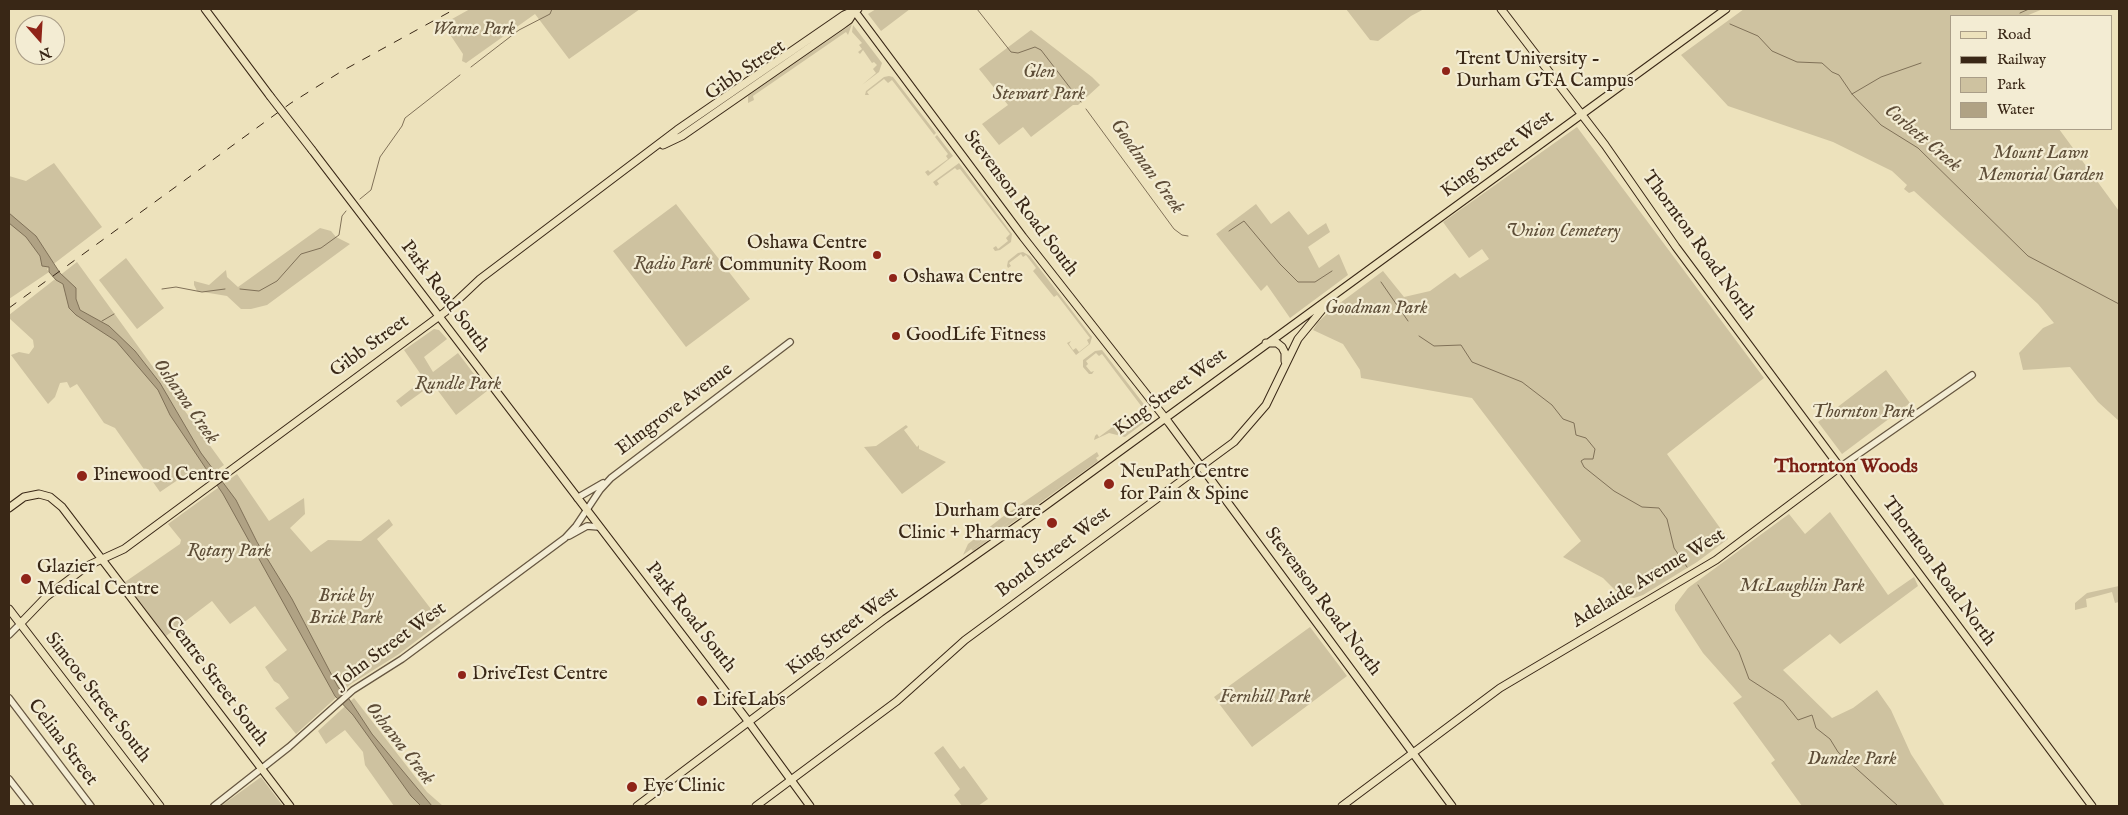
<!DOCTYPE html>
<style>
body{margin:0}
#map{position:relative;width:2128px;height:815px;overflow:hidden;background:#ede2bc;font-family:"IM FELL English",serif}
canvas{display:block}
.frame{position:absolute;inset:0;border:10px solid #392716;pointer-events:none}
.legend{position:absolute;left:1950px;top:15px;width:162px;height:115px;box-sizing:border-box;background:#f3ecd3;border:1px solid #a99d87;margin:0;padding:6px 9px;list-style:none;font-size:15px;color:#392716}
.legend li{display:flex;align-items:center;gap:10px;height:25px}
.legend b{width:25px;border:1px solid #a99d87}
.north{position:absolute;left:15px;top:15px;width:50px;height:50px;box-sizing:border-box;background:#f3ecd3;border:1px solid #a99d87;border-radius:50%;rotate:161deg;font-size:14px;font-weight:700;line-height:20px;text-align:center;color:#392716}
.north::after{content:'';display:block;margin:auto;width:18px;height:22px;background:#8f2418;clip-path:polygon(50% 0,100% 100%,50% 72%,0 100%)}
</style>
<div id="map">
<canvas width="2128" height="815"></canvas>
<div class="frame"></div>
<ul class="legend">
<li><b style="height:6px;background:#ede2bc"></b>Road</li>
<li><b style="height:6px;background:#392716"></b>Railway</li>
<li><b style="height:14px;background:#cec2a0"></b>Park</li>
<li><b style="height:14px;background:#b0a284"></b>Water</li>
</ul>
<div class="north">N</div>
</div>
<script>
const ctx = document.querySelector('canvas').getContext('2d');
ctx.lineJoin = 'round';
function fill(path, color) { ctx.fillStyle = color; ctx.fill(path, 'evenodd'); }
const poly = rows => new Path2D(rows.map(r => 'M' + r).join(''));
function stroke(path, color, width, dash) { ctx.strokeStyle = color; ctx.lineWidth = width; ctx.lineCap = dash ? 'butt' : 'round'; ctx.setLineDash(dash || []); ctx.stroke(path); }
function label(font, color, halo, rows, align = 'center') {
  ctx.font = font + ' "IM FELL English",serif'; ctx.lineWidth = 4.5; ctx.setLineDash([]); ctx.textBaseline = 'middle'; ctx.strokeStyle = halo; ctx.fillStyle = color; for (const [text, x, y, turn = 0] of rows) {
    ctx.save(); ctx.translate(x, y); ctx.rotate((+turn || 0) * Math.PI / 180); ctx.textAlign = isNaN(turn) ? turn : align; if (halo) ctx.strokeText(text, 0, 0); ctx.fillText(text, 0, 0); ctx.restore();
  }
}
fill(poly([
 [470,9,640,9,569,59,535,14,466,63,462,61,463,54,443,24],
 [876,9,910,9,881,31,868,14],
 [1346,9,1424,9,1411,16,1378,41,1370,40],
 [1744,9,2043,9,2026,16,1952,16,1952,129,2059,129,2119,211,2119,421,2098,402,2070,367,2023,370,2019,353,2043,328,2054,323,2038,304,1914,191,1909,193,1904,189,1907,185,1892,171,1833,142,1728,106,1681,55],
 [852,24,848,35,846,32,753,96,754,100,748,103,748,96],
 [853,25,882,63,879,72,862,85,876,73,873,69,877,65,874,62,872,63,863,50,860,54,858,52,862,49,859,45,862,43,852,32],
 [1031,30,1092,77,1100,85,1078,105,1073,105,1031,137,1023,127,999,145,982,124,1008,105,979,69],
 [889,76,893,77,936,133,934,135,892,80,888,83,884,79,867,92,869,95,865,95,866,91,884,77],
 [1577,127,1764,378,1667,454,1728,539,1697,562,1643,595,1634,598,1621,596,1603,578,1563,557,1581,541,1472,398,1361,378,1360,370,1343,344,1313,330,1318,322,1336,306,1383,271,1404,297,1430,291,1455,273,1460,278,1489,259,1482,249,1469,258,1443,222],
 [937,135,953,156,928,176,925,172,928,170,930,172,948,159,946,156,948,154,935,137],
 [54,163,102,227,47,269,49,272,9,299,9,176,26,181],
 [959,163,1012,234,1011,242,1000,250,995,251,993,248,996,246,998,249,1008,241,1006,238,1010,234,960,169,957,170,955,168,937,181,939,184,936,186,933,182],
 [676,204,750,299,686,347,613,251],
 [1256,204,1271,224,1289,211,1308,235,1326,223,1330,232,1308,247,1319,268,1339,254,1348,275,1290,318,1267,285,1261,291,1216,234],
 [320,228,331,231,336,237,350,244,267,305,251,309,241,309,227,296,197,291,194,285,194,281,209,285,226,270,227,277,238,287],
 [1023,252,1030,256,1092,337,1090,344,1076,355,1067,343,1071,341,1069,344,1073,350,1076,348,1079,352,1089,344,1087,340,1090,338,1057,295,1054,297,1033,271,1036,268,1026,255,1023,257,1021,254,1009,263,1011,266,1008,268,1007,266,1008,261,1018,253],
 [126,258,164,308,137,329,99,280],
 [77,262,224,465,210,475,211,477,207,480,200,481,191,471,160,492,115,428,104,423,77,384,70,388,67,382,60,383,55,397,48,404,11,355,19,352,29,354,34,347,33,340,9,318,9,315],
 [434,329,439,330,447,339,424,357,433,372,458,353,487,391,456,415,433,384,401,407,396,401,424,379,404,350],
 [1102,350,1153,416,1125,437,1109,433,1094,440,1095,436,1097,434,1099,437,1118,423,1117,419,1120,422,1118,424,1122,429,1125,427,1127,430,1144,416,1142,413,1145,411,1102,354,1099,356,1096,353,1086,361,1088,364,1086,366,1091,372,1094,371,1092,374,1089,374,1083,367,1083,360,1095,351],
 [1886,370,1910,403,1842,454,1818,422],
 [906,425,908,427,904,430,917,447,919,445,919,449,946,462,902,494,864,447,876,446],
 [1097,452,1099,456,1096,458,1098,461,973,551,971,549,1089,463,963,555,968,544,1005,515],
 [237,474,269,521,304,498,305,514,290,528,311,552,328,540,361,541,389,519,393,525,377,539,441,622,399,654,351,684,296,734,275,708,289,698,279,684,274,681,265,667,287,650,255,606,230,624,212,601,166,636,125,582,180,544,181,540,168,524],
 [1830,512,1888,595,1914,577,1918,586,1840,644,1830,634,1783,670,1832,718,1853,708,1877,690,1891,710,1911,754,1945,806,1802,806,1771,763,1775,760,1733,703,1742,697,1703,653,1675,610,1675,605,1688,588,1789,514,1805,534],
 [2119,586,2119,602,2115,603,2112,592,2086,599,2087,607,2075,610,2075,603,2087,593],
 [1310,627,1347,676,1252,747,1214,697],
 [354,698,427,792,443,806,394,806,365,765,363,752,345,730,326,744,318,731],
 [943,746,960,769,964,766,988,799,978,806,962,806,954,795,960,789,934,753],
 [261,777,283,806,221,806]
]), '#cec2a0');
const water = poly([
 [9,213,36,236,60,273,76,288,76,299,80,310,109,326,135,351,160,383,201,453,236,500,257,542,292,599,338,687,349,699,372,734,432,806,421,806,411,796,353,715,335,696,223,494,170,415,158,390,116,341,76,315,69,308,63,284,56,280,49,272,49,267,42,266,40,256,26,237,9,223,9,213]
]);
fill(water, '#b0a284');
stroke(water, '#807158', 1);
stroke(poly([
 [977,9,1011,52,1018,53,1035,47,1041,50,1081,102],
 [2020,13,2029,9],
 [1730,24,1758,36,1772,51,1797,62,1822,63,1832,72,1839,75,1852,94,1881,125,1918,148,2028,256,2119,304],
 [471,67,519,30,550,14,552,9],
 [1852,94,1881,77,1921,63],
 [1086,109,1174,229,1182,235,1188,236],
 [360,199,371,190,380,157,402,126,405,118,460,75],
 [1229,231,1244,221,1280,264,1298,282,1315,282,1332,271],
 [1381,282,1408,321],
 [162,289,176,287,202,292,225,289],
 [240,289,259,291,277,281,301,254,321,248,339,235,342,216,346,211],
 [102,321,114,314],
 [1419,336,1434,346,1461,345,1472,362,1522,382,1552,405,1563,419,1574,423,1576,435,1586,438,1595,449,1593,459,1584,459,1581,461,1584,467,1614,491,1642,507,1659,508,1667,519,1674,548,1687,567],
 [1698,585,1739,652,1749,679,1783,701,1798,720,1812,715,1816,728,1830,739,1838,752,1898,806]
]), '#807158', 1);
const minor = poly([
 [1840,467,1972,375],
 [577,498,603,483],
 [569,536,587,526,599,527],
 [9,635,20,624],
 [9,698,91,806],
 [9,779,30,806],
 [214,806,289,747,353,690,402,659,565,538,576,526,600,490,611,478,790,342]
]);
const major = poly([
 [205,9,270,96],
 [853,9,1023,237,1169,423,1452,806],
 [1501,9,1605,145,1676,247,2092,806],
 [663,145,682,136,842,25,849,20,854,12],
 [312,150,745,717,810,806],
 [1266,343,1277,343,1282,347,1285,353,1285,361],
 [9,508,24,497,39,494,50,497,62,507,290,806],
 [9,609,160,806],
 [20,624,46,597,87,566,124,549,445,312,480,279,677,130,844,15,858,9],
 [637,806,885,619,1034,514,1726,9],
 [756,806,897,701,965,640,1234,442,1266,405,1298,339,1326,305],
 [1342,806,1500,688,1716,560,1840,467]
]);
stroke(minor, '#665640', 8);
stroke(major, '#392716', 9);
stroke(minor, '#f3ecd3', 5.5);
stroke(major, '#ede2bc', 7);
stroke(poly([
 [9,308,291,103,342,71,455,9]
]), '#392716', 1, [9, 9]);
const majorBridge = poly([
 [270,96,312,150]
]);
stroke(majorBridge, '#392716', 9, []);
stroke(majorBridge, '#ede2bc', 7);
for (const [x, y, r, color] of [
 [1446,71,5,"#8f2418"],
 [877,255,5,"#8f2418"],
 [893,278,5,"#8f2418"],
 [896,336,5,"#8f2418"],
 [82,476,6,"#8f2418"],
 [1109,484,6,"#8f2418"],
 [1052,523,6,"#8f2418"],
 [26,579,6,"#8f2418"],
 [462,675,5,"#8f2418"],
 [702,701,6,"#8f2418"],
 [632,787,6,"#8f2418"]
]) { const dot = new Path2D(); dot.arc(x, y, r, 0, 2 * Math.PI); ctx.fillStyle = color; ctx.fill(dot); stroke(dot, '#f3ecd3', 2); }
label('italic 19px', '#5e4e38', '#f3ecd3', [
 ["Warne Park",474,30],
 ["Glen",1039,73],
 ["Stewart Park",1039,95],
 ["Mount Lawn",2041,154],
 ["Memorial Garden",2041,176],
 ["Union Cemetery",1563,232],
 ["Radio Park",673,265],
 ["Goodman Park",1376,309],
 ["Rundle Park",458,385],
 ["Thornton Park",1863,413],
 ["Rotary Park",229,552],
 ["McLaughlin Park",1802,587],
 ["Brick by",346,597],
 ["Brick Park",346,619],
 ["Fernhill Park",1265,698],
 ["Dundee Park",1852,760]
]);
label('19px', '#392716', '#f3ecd3', [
 ["Trent University -",1456,60],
 ["Durham GTA Campus",1456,82],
 ["Oshawa Centre",867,244,"right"],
 ["Community Room",867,266,"right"],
 ["Oshawa Centre",903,278],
 ["GoodLife Fitness",906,336],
 ["NeuPath Centre",1120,473],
 ["for Pain & Spine",1120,495],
 ["Pinewood Centre",93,476],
 ["Durham Care",1041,512,"right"],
 ["Clinic + Pharmacy",1041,534,"right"],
 ["Glazier",37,568],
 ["Medical Centre",37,590],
 ["DriveTest Centre",472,675],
 ["LifeLabs",713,701],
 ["Eye Clinic",643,787]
], 'left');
label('19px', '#392716', '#f3ecd3', [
 ["Gibb Street",746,71,-34],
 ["King Street West",1498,155,-36],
 ["Stevenson Road South",1020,204,53],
 ["Thornton Road North",1698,246,54],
 ["Park Road South",444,297,53],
 ["Gibb Street",370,347,-36],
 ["King Street West",1171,393,-36],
 ["Elmgrove Avenue",675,410,-37],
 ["Bond Street West",1054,553,-37],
 ["Thornton Road North",1938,572,54],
 ["Adelaide Avenue West",1649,579,-31],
 ["Stevenson Road North",1322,602,53],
 ["Park Road South",690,618,52],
 ["King Street West",843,632,-37],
 ["John Street West",391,646,-36],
 ["Centre Street South",216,682,53],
 ["Simcoe Street South",97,698,52],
 ["Celina Street",62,743,53]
]);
label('italic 20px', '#5d4c37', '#f3ecd3', [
 ["Corbett Creek",1922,139,40],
 ["Goodman Creek",1146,167,54],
 ["Oshawa Creek",185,402,55],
 ["Oshawa Creek",399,744,52]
]);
label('bold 20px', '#7a1f14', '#f3ecd3', [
 ["Thornton Woods",1846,468]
]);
</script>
